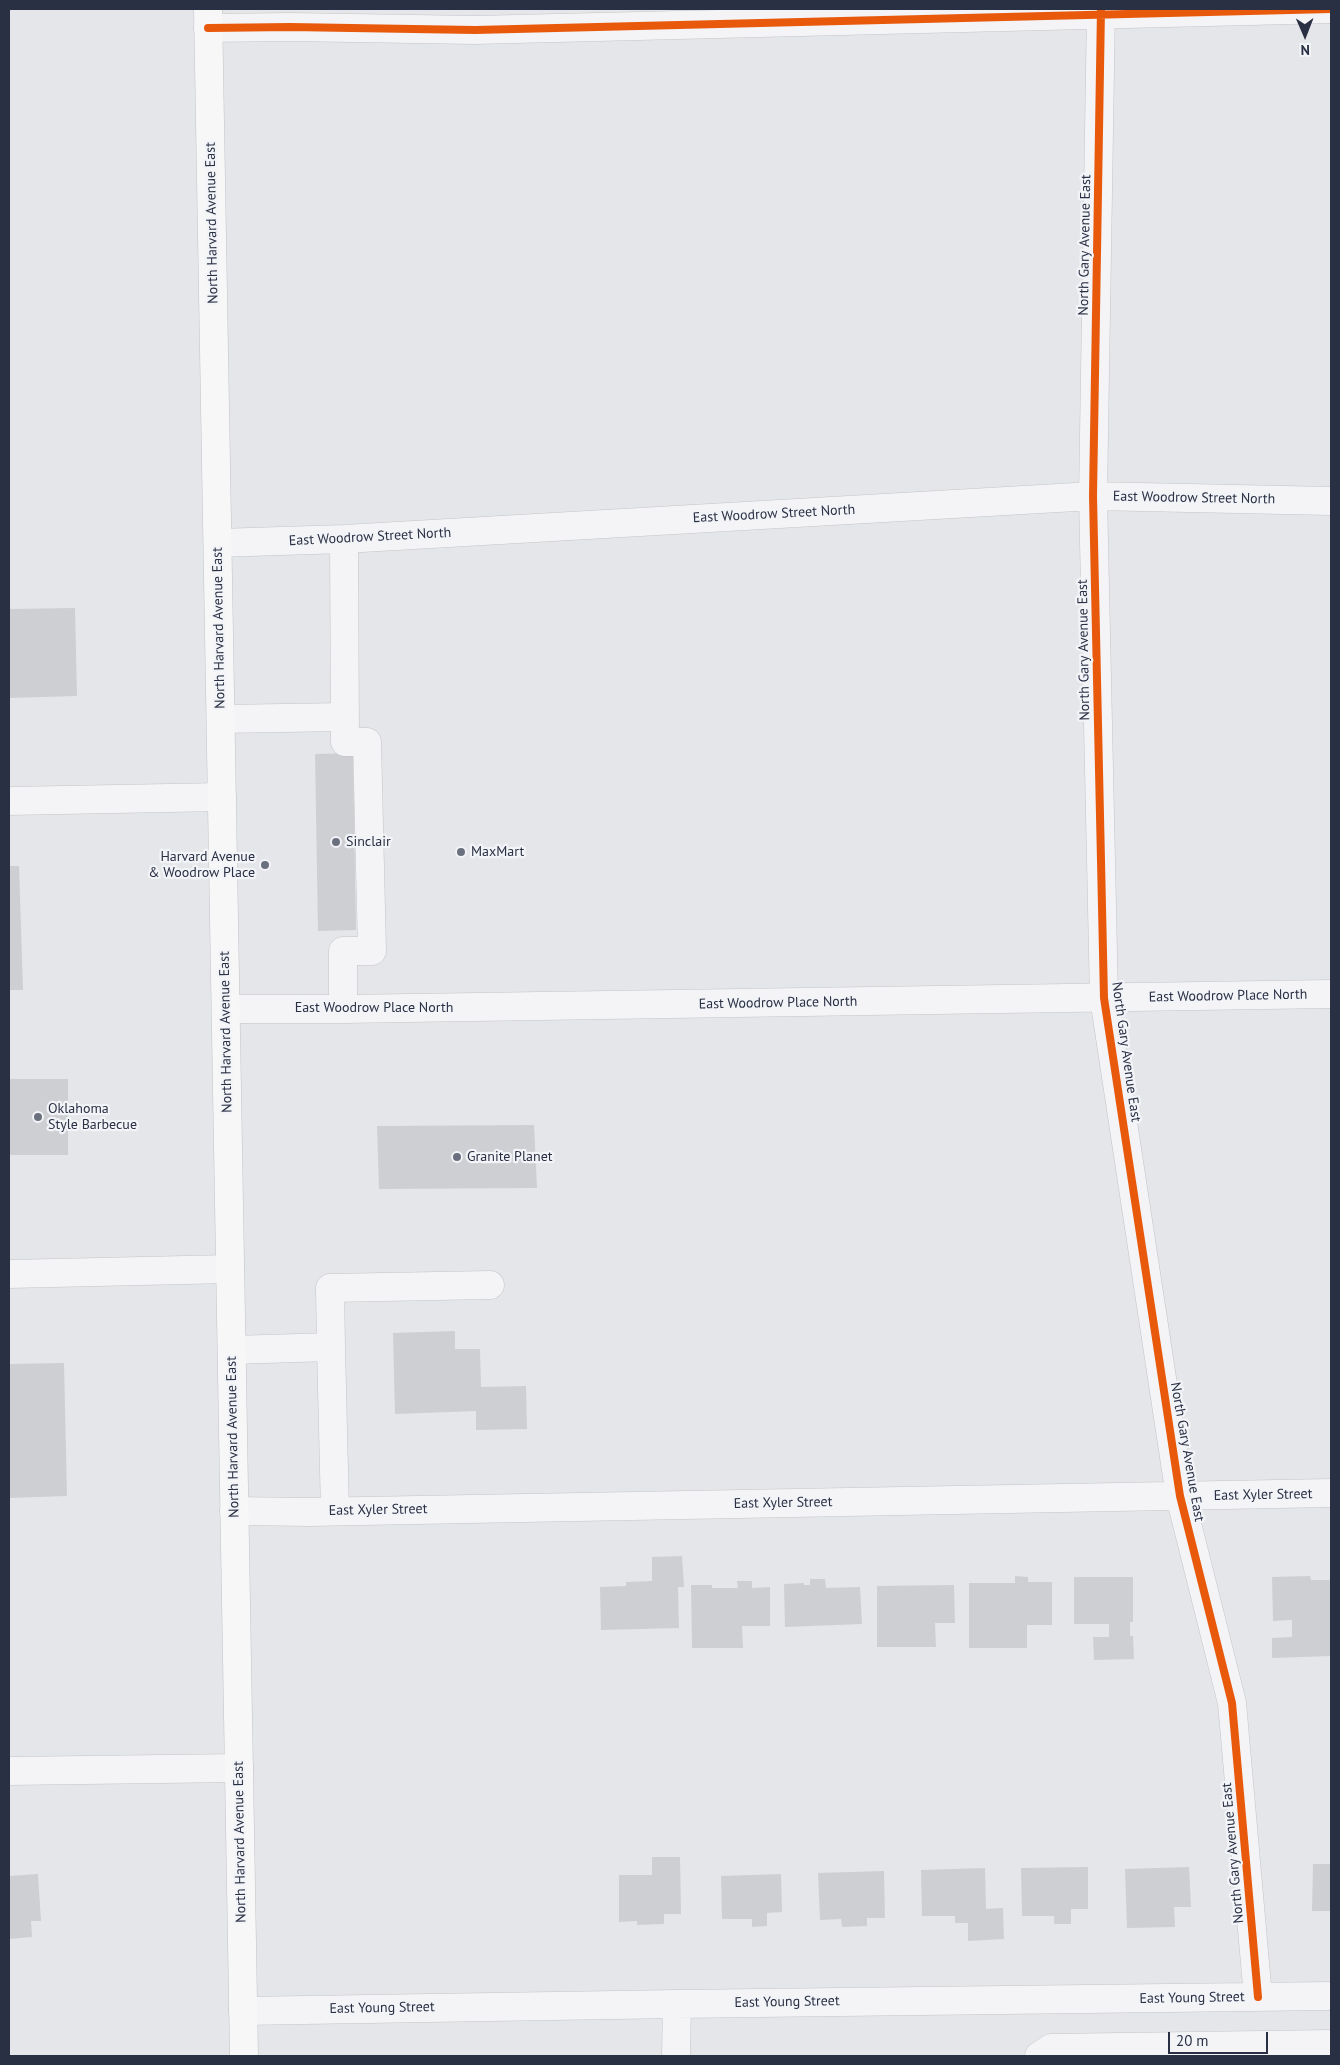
<!DOCTYPE html>
<style>
body{margin:0}
#map{position:relative;width:1340px;height:2065px;overflow:hidden;background:#e5e6e9;font-family:"PT Sans",sans-serif}
canvas{display:block}
.frame{position:absolute;inset:0;border:10px solid #2a3044;pointer-events:none}
.north{position:absolute;left:1280px;top:10px;width:50px;height:50px;-webkit-text-stroke:4px #f3f4f8;paint-order:stroke;rotate:179deg;font-size:14px;font-weight:700;line-height:20px;text-align:center;color:#2a3044}
.north::after{content:'';display:block;margin:auto;width:18px;height:22px;background:#2a3044;clip-path:polygon(50% 0,100% 100%,50% 72%,0 100%)}
.scale{position:absolute;left:1168px;top:2032px;width:100px;height:22px;box-sizing:border-box;border:2px solid #2a3044;border-top:0;padding-left:6px;font-size:15px;line-height:18px;white-space:nowrap;color:#2a3044;-webkit-text-stroke:4px #f3f4f8;paint-order:stroke}
</style>
<div id="map">
<canvas width="1340" height="2065"></canvas>
<div class="frame"></div>
<div class="north">N</div>
<div class="scale">20 m</div>
</div>
<script>
const ctx = document.querySelector('canvas').getContext('2d');
ctx.lineJoin = 'round';
function fill(path, color) { ctx.fillStyle = color; ctx.fill(path, 'evenodd'); }
const poly = rows => new Path2D(rows.map(r => 'M' + r).join(''));
function stroke(path, color, width, dash) { ctx.strokeStyle = color; ctx.lineWidth = width; ctx.lineCap = dash ? 'butt' : 'round'; ctx.setLineDash(dash || []); ctx.stroke(path); }
function label(font, color, halo, rows, align = 'center') {
  ctx.font = font + ' "PT Sans",sans-serif'; ctx.lineWidth = 4.5; ctx.setLineDash([]); ctx.textBaseline = 'middle'; ctx.strokeStyle = halo; ctx.fillStyle = color; for (const [text, x, y, turn = 0] of rows) {
    ctx.save(); ctx.translate(x, y); ctx.rotate((+turn || 0) * Math.PI / 180); ctx.textAlign = isNaN(turn) ? turn : align; if (halo) ctx.strokeText(text, 0, 0); ctx.fillText(text, 0, 0); ctx.restore();
  }
}
fill(poly([
 [75,608,77,696,9,698,9,609],
 [353,753,356,930,318,931,315,754],
 [9,866,19,866,23,990,9,990],
 [9,1079,68,1079,68,1155,9,1155],
 [534,1125,537,1188,379,1189,377,1126],
 [455,1331,455,1349,480,1349,481,1387,526,1386,527,1429,476,1430,476,1411,395,1414,393,1333],
 [64,1363,67,1496,9,1498,9,1364],
 [682,1556,684,1587,678,1587,679,1628,601,1630,600,1587,626,1586,626,1582,652,1581,652,1557],
 [1015,1576,1028,1577,1028,1582,1052,1582,1052,1625,1027,1625,1027,1648,969,1648,969,1583,1015,1583],
 [1310,1576,1311,1580,1331,1580,1331,1656,1272,1658,1272,1638,1292,1637,1292,1620,1273,1621,1272,1577],
 [1074,1577,1133,1577,1133,1622,1130,1622,1130,1636,1133,1636,1134,1659,1094,1660,1093,1637,1109,1637,1109,1624,1074,1624],
 [810,1579,825,1579,826,1588,860,1587,862,1624,785,1627,784,1584,804,1583,804,1585,810,1585],
 [737,1581,752,1581,752,1588,770,1587,770,1626,742,1626,743,1648,692,1648,691,1585,712,1585,712,1588,738,1588],
 [954,1585,955,1623,935,1623,936,1647,877,1647,877,1586],
 [652,1857,680,1857,681,1914,664,1914,664,1924,637,1925,637,1921,619,1922,619,1875,652,1875],
 [1313,1864,1331,1864,1331,1911,1312,1911],
 [1088,1867,1088,1909,1071,1909,1071,1924,1054,1924,1054,1916,1022,1916,1021,1868],
 [1189,1867,1191,1907,1174,1907,1175,1927,1127,1928,1125,1869],
 [985,1868,986,1909,1003,1908,1004,1939,968,1941,968,1923,955,1923,955,1916,922,1916,921,1870],
 [884,1871,885,1918,867,1918,867,1926,842,1927,841,1919,820,1920,818,1873],
 [38,1874,41,1921,31,1921,32,1937,9,1939,9,1876],
 [781,1874,782,1912,767,1913,767,1926,752,1927,752,1919,722,1919,721,1876]
]), '#cecfd3');
const minor = poly([
 [1101,9,1093,496,1104,998,1180,1496,1232,1703,1258,1997],
 [208,28,290,27,475,30,1331,9],
 [218,543,344,539,1093,496,1331,501],
 [221,719,345,717],
 [9,801,222,797],
 [226,1009,343,1009,1331,994],
 [343,1009,343,951,372,951,367,742,345,742,344,539],
 [9,1274,230,1269],
 [331,1347,335,1511],
 [232,1350,331,1347,330,1288,490,1285],
 [234,1511,310,1512,1331,1493],
 [9,1771,239,1768],
 [243,2011,677,2004,1331,1996],
 [676,2056,677,2004],
 [1039,2056,1051,2048,1331,2044]
]);
const major = poly([
 [208,9,244,2056]
]);
stroke(minor, '#c3c4c7', 29);
stroke(major, '#c0c3c7', 29);
stroke(minor, '#f4f4f6', 28);
stroke(major, '#f7f7f8', 28);
stroke(poly([
 [1101,9,1093,496,1104,998,1180,1496,1232,1703,1258,1997],
 [208,28,290,27,475,30,1331,9]
]), '#e8590c', 8);
for (const [x, y, r, color] of [
 [336,842,5,"#6b707e"],
 [461,852,5,"#6b707e"],
 [265,865,5,"#6b707e"],
 [38,1117,5,"#6b707e"],
 [457,1157,5,"#6b707e"]
]) { const dot = new Path2D(); dot.arc(x, y, r, 0, 2 * Math.PI); ctx.fillStyle = color; ctx.fill(dot); stroke(dot, '#f3f4f8', 2); }
label('14px', '#2a3044', '#f3f4f8', [
 ["North Harvard Avenue East",212,223,-91],
 ["North Gary Avenue East",1085,245,-89],
 ["East Woodrow Street North",1194,498,1],
 ["East Woodrow Street North",774,514,-3],
 ["East Woodrow Street North",370,537,-3],
 ["North Harvard Avenue East",219,628,-91],
 ["North Gary Avenue East",1084,650,-91],
 ["East Woodrow Place North",1228,996,-1],
 ["East Woodrow Place North",778,1003,-1],
 ["East Woodrow Place North",374,1008],
 ["North Harvard Avenue East",226,1032,-91],
 ["North Gary Avenue East",1126,1052,82],
 ["North Harvard Avenue East",233,1437,-91],
 ["North Gary Avenue East",1187,1452,80],
 ["East Xyler Street",1263,1495,-1],
 ["East Xyler Street",783,1503,-1],
 ["East Xyler Street",378,1510,-1],
 ["North Harvard Avenue East",240,1842,-91],
 ["North Gary Avenue East",1233,1853,-95],
 ["East Young Street",1192,1998,-1],
 ["East Young Street",787,2002,-1],
 ["East Young Street",382,2008,-1]
]);
label('14px', '#2a3044', '#f3f4f8', [
 ["Sinclair",346,842],
 ["MaxMart",471,852],
 ["Harvard Avenue",255,857,"right"],
 ["& Woodrow Place",255,873,"right"],
 ["Oklahoma",48,1109],
 ["Style Barbecue",48,1125],
 ["Granite Planet",467,1157]
], 'left');
</script>
